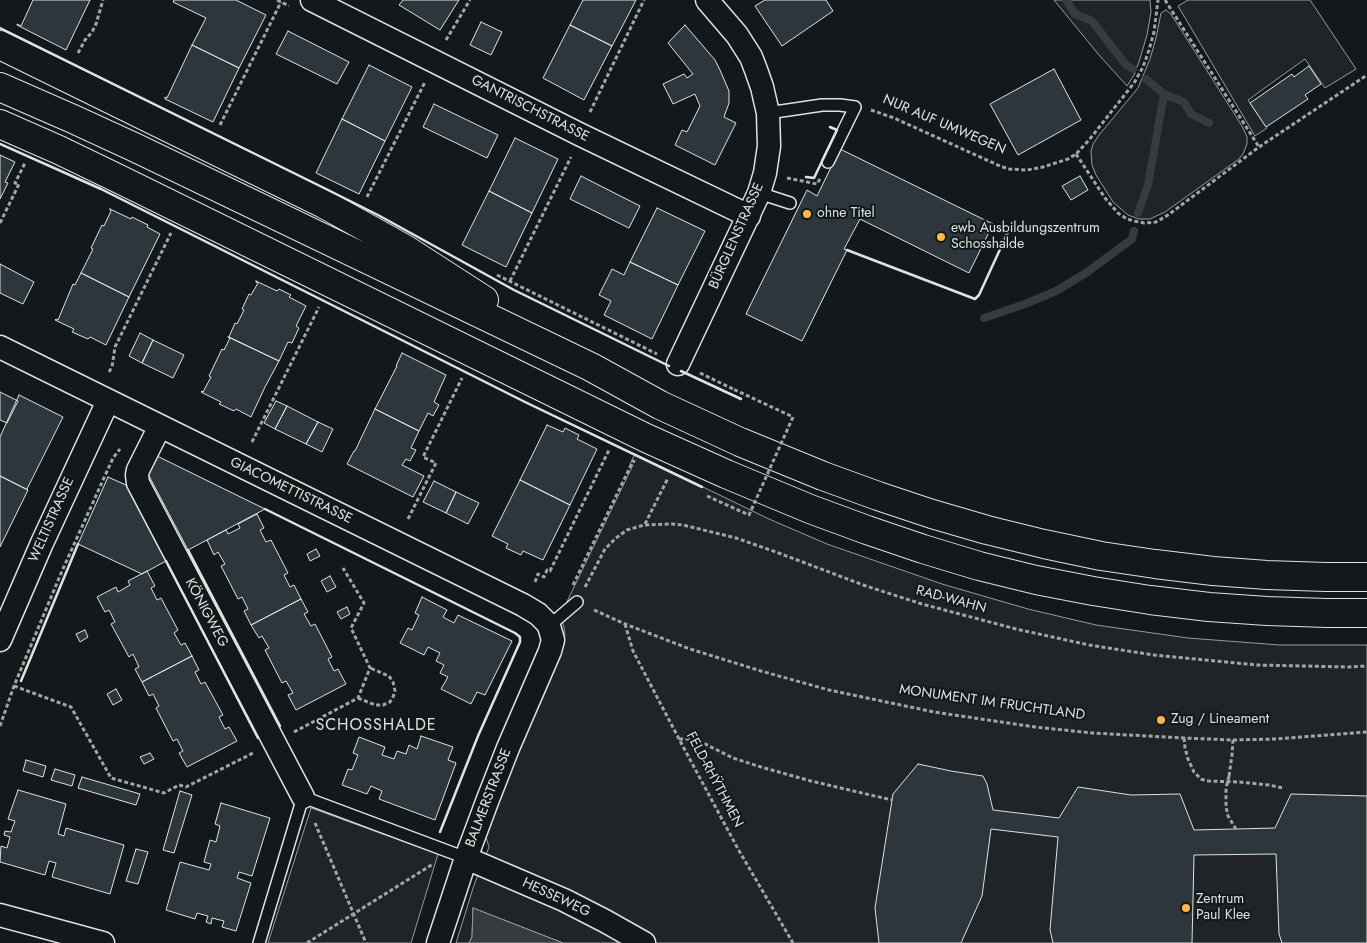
<!DOCTYPE html>
<meta charset="utf-8">
<style>
body{margin:0}
canvas{display:block;background:#14181c}
</style>
<canvas width="1367" height="943"></canvas>
<script>
const ctx = document.querySelector('canvas').getContext('2d');
ctx.lineJoin = 'round';
function fill(path, color) { ctx.fillStyle = color; ctx.fill(path, 'evenodd'); }
const poly = rows => new Path2D(rows.map(r => 'M' + r).join(''));
function stroke(path, color, width, dash) { ctx.strokeStyle = color; ctx.lineWidth = width; ctx.lineCap = dash ? 'butt' : 'round'; ctx.setLineDash(dash || []); ctx.stroke(path); }
function label(font, color, halo, rows, align = 'center') {
  ctx.font = font + ' Jost,sans-serif'; ctx.lineWidth = 4; ctx.setLineDash([]); ctx.textBaseline = 'middle'; ctx.strokeStyle = halo; ctx.fillStyle = color; for (const [text, x, y, turn = 0] of rows) {
    ctx.save(); ctx.translate(x, y); ctx.rotate((+turn || 0) * Math.PI / 180); ctx.textAlign = isNaN(turn) ? turn : align; if (halo) ctx.strokeText(text, 0, 0); ctx.fillText(text, 0, 0); ctx.restore();
  }
}
const green = poly([
 [1054,0,1150,0,1151,12,1147,35,1139,62,1134,75,1127,86,1099,55,1054,0],
 [1188,0,1310,0,1356,69,1325,88,1305,59,1248,100,1267,128,1255,136,1178,6,1188,0],
 [1166,10,1171,14,1242,126,1247,137,1247,144,1243,154,1239,159,1165,212,1150,219,1139,219,1128,215,1113,202,1096,175,1092,165,1091,151,1093,144,1099,135,1138,88,1150,59,1156,38,1161,13,1166,10],
 [635,454,769,519,827,544,942,584,1028,609,1096,625,1188,638,1280,645,1367,645,1367,943,563,943,473,908,472,937,469,943,456,943,474,885,489,847,486,837,487,828,541,696,562,652,565,634,564,627,560,616,633,465,630,464,635,454],
 [311,808,438,854,411,943,268,943,311,808]
]);
fill(green, '#202428');
stroke(green, '#939e99', 1);
const water = poly([
 [473,908,563,943,469,943,472,937,473,908]
]);
fill(water, '#363b3e');
stroke(water, '#939e99', 1);
stroke(poly([
 [1066,0,1075,14,1092,21,1126,65,1133,69],
 [1146,79,1164,94,1184,102,1191,114,1209,123],
 [1138,213,1148,185,1164,94],
 [984,318,1025,304,1056,291,1086,273,1132,239,1134,231]
]), '#363b3e', 8);
const building = poly([
 [33,0,90,0,66,50,17,25,17,24,21,26,33,0],
 [174,0,236,0,266,15,239,68,192,45,206,18,173,2,174,0],
 [403,0,459,0,440,30,399,5,403,0],
 [583,0,636,0,612,46,570,25,583,0],
 [765,0,826,0,833,11,782,46,755,6,765,0],
 [481,22,502,32,491,55,470,45,481,22],
 [570,25,612,46,584,100,543,78,570,25],
 [685,25,715,60,720,70,729,91,729,103,724,117,736,123,715,165,675,145,682,130,687,132,700,106,695,94,673,104,663,84,684,74,687,78,693,74,668,43,685,25],
 [288,31,349,62,337,84,276,54,288,31],
 [192,45,239,68,213,122,165,99,165,97,167,98,192,45],
 [369,65,412,87,385,141,342,119,369,65],
 [1309,66,1321,84,1305,95,1308,99,1266,127,1250,103,1292,74,1294,77,1309,66],
 [1054,69,1081,120,1018,155,990,104,1054,69],
 [434,104,498,135,487,158,423,127,434,104],
 [342,119,385,141,359,194,316,173,342,119],
 [515,138,558,159,532,213,489,191,515,138],
 [840,149,993,224,969,273,860,219,844,249,847,250,802,341,746,314,807,190,817,196,840,149],
 [0,155,15,162,5,182,8,183,0,199,0,155],
 [581,176,640,206,629,228,570,199,581,176],
 [1080,176,1088,190,1071,200,1062,186,1080,176],
 [489,191,532,213,506,267,462,245,489,191],
 [657,208,705,231,678,285,630,262,657,208],
 [110,209,131,219,132,217,148,225,147,227,160,234,129,297,81,273,93,249,91,248,102,225,104,226,111,211,110,210,110,209],
 [630,262,678,285,652,339,604,315,611,301,599,295,612,269,624,275,630,262],
 [0,264,34,282,23,304,0,293,0,264],
 [81,273,129,297,106,345,90,337,88,339,72,332,74,329,55,320,56,319,58,320,73,284,75,285,81,273],
 [256,281,277,291,279,289,291,295,289,297,306,306,296,326,299,328,292,343,288,342,279,361,229,337,235,323,237,324,244,310,242,309,249,294,251,295,258,283,256,282,256,281],
 [140,333,153,340,142,363,129,356,140,333],
 [228,337,279,361,265,387,251,417,236,409,234,411,219,404,221,402,201,392,202,391,203,392,211,377,209,376,222,349,224,350,230,338,228,337],
 [153,340,184,355,173,378,142,363,153,340],
 [402,353,446,375,434,402,439,405,433,416,428,413,419,431,375,409,397,366,396,366,402,353],
 [0,392,18,401,7,423,0,420,0,392],
 [19,395,63,417,27,489,28,490,0,476,0,437,19,395],
 [276,401,287,406,275,429,264,423,276,401],
 [287,406,318,422,306,444,275,429,287,406],
 [375,409,419,431,411,448,416,450,410,461,406,459,402,465,424,476,413,497,347,464,354,451,355,451,375,409],
 [318,422,333,429,322,452,306,444,318,422],
 [547,425,563,432,565,428,579,435,577,439,597,449,570,505,520,480,547,425],
 [157,456,265,509,188,550,148,474,157,456],
 [0,476,28,490,0,547,0,476],
 [108,477,126,485,166,561,142,574,78,544,108,477],
 [520,480,570,505,543,560,523,551,521,555,506,548,508,544,492,536,520,480],
 [434,481,456,492,446,513,423,502,434,481],
 [456,492,479,503,468,524,446,513,456,492],
 [257,514,264,528,260,530,266,542,271,540,288,573,284,575,290,587,294,585,301,599,251,625,244,611,248,609,242,597,238,599,221,566,225,564,218,552,214,555,207,540,226,530,228,534,240,528,238,524,257,514],
 [316,549,320,556,310,561,307,554,316,549],
 [147,571,155,586,151,588,157,600,161,598,178,630,174,633,181,645,185,643,192,656,142,682,135,669,139,667,133,654,129,657,111,624,115,622,109,610,105,612,97,597,116,587,118,592,130,585,128,581,147,571],
 [330,576,336,587,327,592,321,581,330,576],
 [422,597,447,610,443,617,454,623,458,615,512,641,485,695,477,692,471,704,441,689,448,677,440,673,444,665,436,661,440,653,428,647,424,655,400,643,408,628,412,630,419,615,415,613,422,597],
 [301,599,308,612,304,614,311,626,315,624,332,657,328,659,334,671,338,669,346,684,296,710,288,695,293,693,286,681,282,683,265,650,269,648,262,636,259,638,251,625,301,599],
 [347,607,350,614,341,619,337,612,347,607],
 [85,630,88,637,80,642,76,634,85,630],
 [192,656,199,670,195,672,201,684,205,682,223,715,219,717,225,729,229,727,237,741,187,767,179,753,183,751,177,739,173,741,156,708,159,706,153,694,149,696,142,682,192,656],
 [116,689,122,700,113,705,107,694,116,689],
 [421,736,453,747,448,760,456,763,435,820,379,799,382,791,371,786,367,794,342,785,348,769,352,770,358,755,353,753,359,737,385,747,382,755,394,759,397,751,406,754,409,745,417,749,421,736],
 [150,753,154,759,144,764,140,757,150,753],
 [26,760,46,766,43,777,23,771,26,760],
 [918,764,951,771,983,776,987,784,993,810,1059,818,1078,787,1131,795,1180,794,1194,830,1275,828,1291,794,1367,796,1367,943,1282,943,1279,934,1276,854,1194,855,1192,943,1053,943,1050,930,1058,837,991,829,982,896,961,943,879,943,875,908,893,794,918,764],
 [55,769,75,775,72,786,51,780,55,769],
 [82,777,140,794,136,805,78,788,82,777],
 [18,790,66,804,58,834,64,836,66,828,124,845,110,894,52,877,56,863,49,861,45,875,0,862,1,846,7,848,10,837,4,835,5,831,11,832,15,821,8,819,18,790],
 [180,791,192,795,174,853,163,850,180,791],
 [221,803,270,818,252,876,239,872,237,878,251,883,236,931,222,927,224,921,212,918,211,924,206,922,208,916,197,913,195,919,166,910,180,862,209,870,211,864,204,862,210,840,216,842,220,826,215,824,221,803],
 [136,849,148,852,138,884,126,881,136,849]
]);
fill(building, '#2c363c');
stroke(building, '#d8e6dc', 1);
const service = poly([
 [768,113,822,105,840,105,855,107,828,162],
 [759,193,790,203],
 [549,626,577,602],
 [259,943,303,797,466,858]
]);
const minor = poly([
 [312,0,581,135,749,216],
 [0,347,523,605,538,614,546,622,549,626,553,640,550,651,508,748,488,799,466,858,438,943],
 [678,364,759,193,765,173,769,146,768,113,762,87,756,70,751,57,737,35,707,0],
 [160,426,138,470,137,475,138,483,303,797],
 [0,640,42,543,108,401],
 [466,858,564,900,605,921,644,943],
 [0,915,103,943]
]);
const motorway = poly([
 [0,45,324,204,405,249,484,300],
 [0,87,73,119,136,148,591,367,660,405,740,442,823,476,878,496,932,514,987,530,1044,544,1101,556,1155,564,1213,571,1267,575,1326,577,1367,577],
 [0,124,59,150,119,179,646,438,726,474,810,509,867,530,923,549,979,566,1036,580,1093,591,1150,600,1209,607,1267,611,1327,613,1367,613]
]);
stroke(service, '#d8e6dc', 14);
stroke(minor, '#d8e6dc', 25);
stroke(motorway, '#d8e6dc', 30);
stroke(poly([
 [277,0,289,6],
 [1165,0,1259,147],
 [446,40,470,0],
 [78,53,85,40,92,32,96,24,103,0],
 [871,110,894,118,1000,166,1009,169,1027,170,1043,167,1068,159,1076,154,1089,140,1134,83,1143,67,1149,50,1154,32,1158,0],
 [590,112,644,0],
 [220,125,281,2],
 [1076,154,1105,198,1118,213,1127,219,1134,221,1144,223,1156,222,1168,215,1259,147,1367,75],
 [787,178,817,184,821,177],
 [367,197,425,82],
 [0,223,19,184,15,183,25,163],
 [497,275,657,354],
 [510,281,571,157],
 [109,372,112,367,115,347,171,233],
 [700,373,733,389],
 [252,442,319,307],
 [408,519,436,463,423,457,462,378],
 [645,524,668,478],
 [535,582,538,574,544,577,547,570,550,571,609,450],
 [573,585,633,461,635,462],
 [585,587,605,549,616,538,627,530,644,525,672,524,683,525,736,538,776,552,866,586,922,604,1016,629,1089,645,1154,655,1257,665,1349,667,1367,666],
 [594,610,625,624,690,649,761,671,829,690,934,712,1035,727,1092,733,1184,738,1233,740,1276,739,1367,732],
 [625,624,633,651,679,739,738,849,793,943],
 [14,686,71,707,111,778,164,793,179,785,186,787,253,753],
 [358,698,375,705,383,705,390,702,393,697,395,691,393,682,389,676,370,668],
 [0,726,14,686,62,571,113,458,120,449],
 [294,732,358,698,370,668,351,628,364,603,343,568],
 [1184,738,1185,748,1188,759,1194,772,1201,779,1207,781,1239,782,1269,785,1283,788],
 [679,739,689,739,703,743,733,758,761,767,811,781,892,800],
 [1229,776,1232,755,1233,740],
 [315,823,366,943],
 [307,943,433,864]
]), '#9da8a2', 3, [4, 2.5]);
stroke(service, '#14181c', 11);
stroke(minor, '#14181c', 22);
stroke(motorway, '#14181c', 28);
stroke(poly([
 [707,496,749,515,793,417,733,389],
 [1229,776,1226,788,1226,807,1228,816,1236,829]
]), '#9da8a2', 3, [4, 2.5]);
stroke(poly([
 [0,28,322,187,378,215,514,290,669,366],
 [0,144,101,189,525,402,702,487],
 [806,177,814,178,837,130,830,127],
 [847,250,975,299,979,295,1008,232,992,225],
 [681,371,741,399],
 [265,509,515,633,520,637,520,642,478,736,440,832],
 [188,550,280,726],
 [166,561,258,738],
 [21,681,78,544]
]), '#d8e6dc', 2.5);
for (const [x, y, r, color] of [
 [807,214,5,"#ffb74d"],
 [941,237,5,"#ffb74d"],
 [1161,720,5,"#ffb74d"],
 [1186,908,5,"#ffb74d"]
]) { const dot = new Path2D(); dot.arc(x, y, r, 0, 2 * Math.PI); ctx.fillStyle = color; ctx.fill(dot); stroke(dot, '#14181c', 2); }
label('14px', '#d8e6dc', '#14181c', [
 ["GANTRISCHSTRASSE",530,109,27],
 ["NUR AUF UMWEGEN",944,125,23],
 ["BÜRGLENSTRASSE",737,236,-66],
 ["GIACOMETTISTRASSE",291,491,26],
 ["WELTISTRASSE",52,520,-66],
 ["RAD-WAHN",951,600,15],
 ["KÖNIGWEG",206,613,62],
 ["MONUMENT IM FRUCHTLAND",992,703,8],
 ["FELD-RHŸTHMEN",714,780,62],
 ["BALMERSTRASSE",489,798,-69],
 ["HESSEWEG",556,898,25]
]);
label('14px', '#d8e6dc', '#14181c', [
 ["ohne Titel",817,214],
 ["ewb Ausbildungszentrum",951,229],
 ["Schosshalde",951,245],
 ["Zug / Lineament",1171,720],
 ["Zentrum",1196,900],
 ["Paul Klee",1196,916]
], 'left');
ctx.letterSpacing = '1px';
label('16px', '#d8e6dc', '#14181c', [
 ["SCHOSSHALDE",376,726]
]);
ctx.letterSpacing = '0px';
</script>
